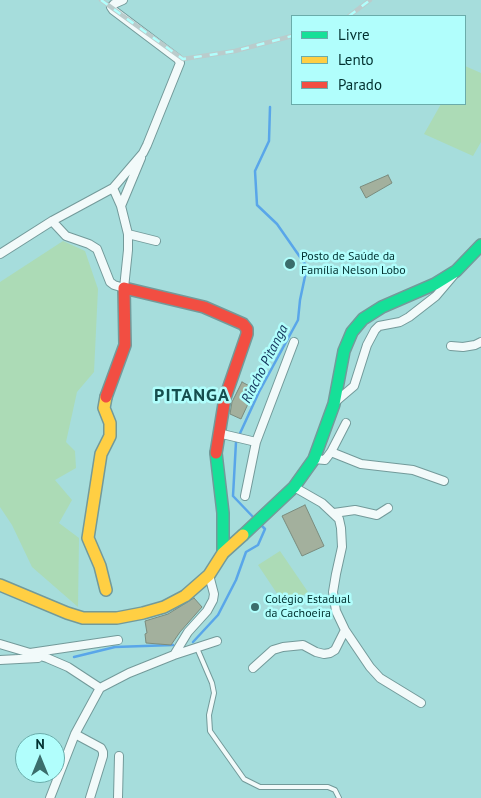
<!DOCTYPE html>
<meta charset="utf-8">
<style>
body{margin:0}
#map{position:relative;width:481px;height:798px;overflow:hidden;background:#a6dddc;font-family:"PT Sans",sans-serif}
canvas{display:block}
.legend{position:absolute;left:291px;top:15px;width:175px;height:90px;box-sizing:border-box;background:#b1fefc;border:1px solid #6aacaa;margin:0;padding:6px 9px;list-style:none;font-size:15px;color:#00302f}
.legend li{display:flex;align-items:center;gap:10px;height:25px}
.legend b{width:25px;border:1px solid #6aacaa}
.north{position:absolute;left:15px;top:733px;width:50px;height:50px;box-sizing:border-box;background:#b1fefc;border:1px solid #6aacaa;border-radius:50%;rotate:0deg;font-size:14px;font-weight:700;line-height:20px;text-align:center;color:#00302f}
.north::after{content:'';display:block;margin:auto;width:18px;height:22px;background:#3a6d6c;clip-path:polygon(50% 0,100% 100%,50% 72%,0 100%)}
</style>
<div id="map">
<canvas width="481" height="798"></canvas>
<ul class="legend">
<li><b style="height:6px;background:#16e098"></b>Livre</li>
<li><b style="height:6px;background:#ffcf43"></b>Lento</li>
<li><b style="height:6px;background:#f24e42"></b>Parado</li>
</ul>
<div class="north">N</div>
</div>
<script>
const ctx = document.querySelector('canvas').getContext('2d');
ctx.lineJoin = 'round';
function fill(path, color) { ctx.fillStyle = color; ctx.fill(path, 'evenodd'); }
const poly = rows => new Path2D(rows.map(r => 'M' + r).join(''));
function stroke(path, color, width, dash) { ctx.strokeStyle = color; ctx.lineWidth = width; ctx.lineCap = dash ? 'butt' : 'round'; ctx.setLineDash(dash || []); ctx.stroke(path); }
function label(font, color, halo, rows, align = 'center') {
  ctx.font = font + ' "PT Sans",sans-serif'; ctx.lineWidth = 5; ctx.setLineDash([]); ctx.textBaseline = 'middle'; ctx.strokeStyle = halo; ctx.fillStyle = color; for (const [text, x, y, turn = 0] of rows) {
    ctx.save(); ctx.translate(x, y); ctx.rotate((+turn || 0) * Math.PI / 180); ctx.textAlign = isNaN(turn) ? turn : align; if (halo) ctx.strokeText(text, 0, 0); ctx.fillText(text, 0, 0); ctx.restore();
  }
}
fill(poly([
 [465,66,481,73,481,142,473,156,424,134,441,104,465,104],
 [63,241,85,251,98,289,94,372,77,392,66,442,75,451,76,468,55,480,72,500,59,523,79,538,78,607,32,567,12,525,0,507,0,282],
 [280,551,308,592,286,607,258,565]
]), '#acdbb6');
stroke(poly([
 [255,519,233,496,236,442,259,392,298,320,300,300,307,267,277,224,257,205,255,171,269,141,270,107],
 [193,642,218,615,236,580,246,552,258,545,265,529,260,524],
 [74,657,115,647,173,645]
]), '#59a6e9', 2.5);
const building = poly([
 [388,175,392,183,366,198,360,187,388,175],
 [242,382,255,389,241,419,230,414,232,402,242,382],
 [305,505,324,546,302,556,282,516,305,505],
 [194,598,202,607,180,632,171,645,146,643,145,634,147,633,145,621,168,614,194,598]
]);
fill(building, '#a3b09d');
stroke(building, '#7a8b7d', 1);
const lane = poly([
 [197,648,212,683,214,693,209,715,210,731,244,779,260,787,328,787,335,790,339,798]
]);
const street = poly([
 [113,188,121,206,141,158],
 [52,221,66,236,89,244,97,249,110,282,114,285,124,288,128,250,128,234,121,206],
 [128,234,156,241],
 [0,254,52,221,113,188,143,153,147,145,180,63,178,59,113,10,111,7,114,4,123,0],
 [451,346,463,347,475,345,481,342],
 [334,403,354,386,367,345,375,330,379,326,400,322,409,317,436,296,453,276],
 [218,433,256,442],
 [331,452,361,464,413,470,444,481],
 [314,459,325,460,331,452,346,423],
 [294,487,322,503,339,519,341,528,342,547,336,574,333,592,336,611,345,630,370,667,380,678,421,703],
 [245,496,256,442,294,342],
 [334,513,355,510,377,515,388,508],
 [0,644,30,653,118,640],
 [34,654,47,658,68,667,100,688],
 [174,655,188,632,207,611,213,600,214,594,209,575],
 [0,660,38,658],
 [253,668,273,650,283,647,303,645,316,652,324,654,330,653,335,650,345,630],
 [100,688,129,673,174,655,217,641],
 [75,734,101,748,103,752,103,756,90,798],
 [50,798,75,734,100,688],
 [118,798,119,756]
]);
const fast = poly([
 [216,453,223,513,223,553],
 [243,535,294,487,314,459,334,404,344,351,352,332,363,319,382,307,435,284,456,271,481,245]
]);
const slow = poly([
 [106,397,104,408,110,423,110,436,101,454,88,538,100,566,106,590],
 [0,585,67,613,83,618,117,618,143,613,164,607,185,596,209,575,223,553,243,535]
]);
const jam = poly([
 [106,397,125,345,124,288,204,307,243,324,247,329,247,334,225,398,216,453]
]);
stroke(lane, '#739a9a', 6);
stroke(street, '#739a9a', 10);
stroke(fast, '#739a9a', 14);
stroke(slow, '#739a9a', 14);
stroke(jam, '#739a9a', 14);
stroke(lane, '#f2fafa', 4);
stroke(street, '#f2fafa', 8);
stroke(fast, '#16e098', 11);
stroke(slow, '#ffcf43', 11);
stroke(jam, '#f24e42', 11);
const rail = poly([
 [101,0,183,59,235,51,292,36],
 [349,16,370,0]
]);
stroke(rail, '#bacccc', 4.5);
stroke(rail, '#b1fefc', 2.5, [8]);
for (const [x, y, r, color] of [
 [290,264,6,"#3a6d6c"],
 [255,607,5,"#3a6d6c"]
]) { const dot = new Path2D(); dot.arc(x, y, r, 0, 2 * Math.PI); ctx.fillStyle = color; ctx.fill(dot); stroke(dot, '#b1fefc', 2); }
label('12px', '#00302f', '#b1fefc', [
 ["Posto de Saúde da",301,257],
 ["Família Nelson Lobo",301,271],
 ["Colégio Estadual",265,600],
 ["da Cachoeira",265,614]
], 'left');
label('italic 14px', '#13345a', '#b1fefc', [
 ["Riacho Pitanga",265,364,-63]
]);
ctx.letterSpacing = '1px';
label('bold 18px', '#164e4e', '#b1fefc', [
 ["PITANGA",192,396]
]);
ctx.letterSpacing = '0px';
</script>
